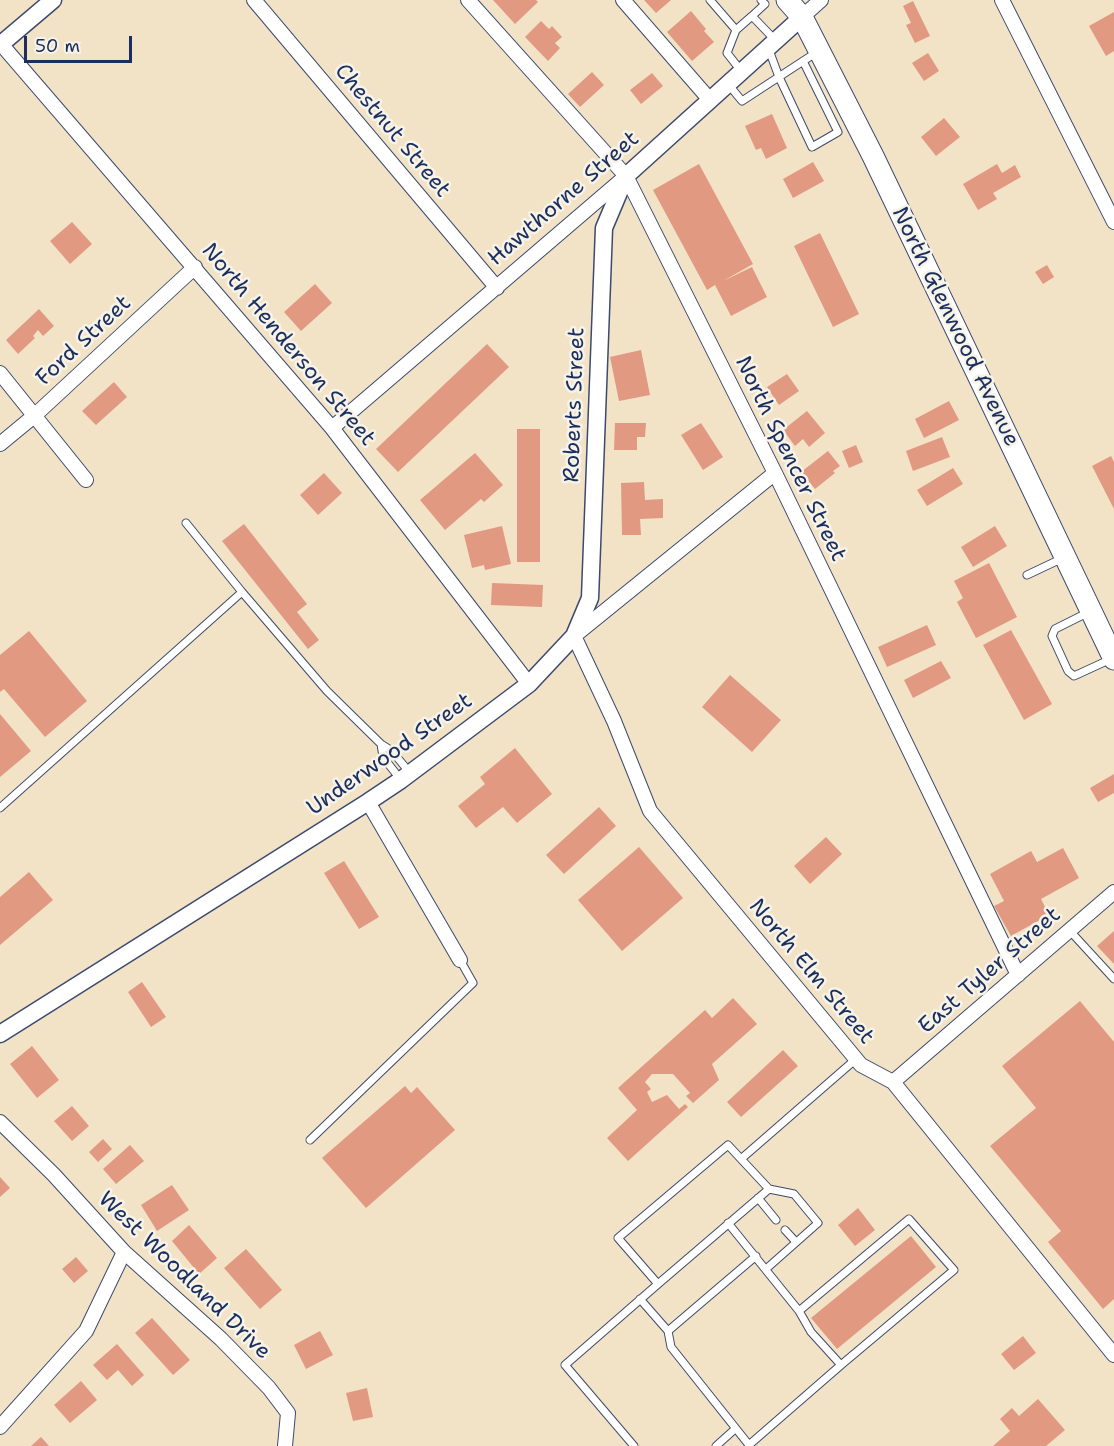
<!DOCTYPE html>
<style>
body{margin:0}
#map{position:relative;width:1114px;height:1446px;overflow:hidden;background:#f2e2c6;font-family:"Shantell Sans",sans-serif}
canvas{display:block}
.scale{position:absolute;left:24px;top:36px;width:108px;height:27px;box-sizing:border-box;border:3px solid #1b2f5e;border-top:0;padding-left:8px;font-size:18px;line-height:21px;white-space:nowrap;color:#1b2f5e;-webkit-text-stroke:4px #f7f3e8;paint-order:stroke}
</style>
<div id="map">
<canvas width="1114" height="1446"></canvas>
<div class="scale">50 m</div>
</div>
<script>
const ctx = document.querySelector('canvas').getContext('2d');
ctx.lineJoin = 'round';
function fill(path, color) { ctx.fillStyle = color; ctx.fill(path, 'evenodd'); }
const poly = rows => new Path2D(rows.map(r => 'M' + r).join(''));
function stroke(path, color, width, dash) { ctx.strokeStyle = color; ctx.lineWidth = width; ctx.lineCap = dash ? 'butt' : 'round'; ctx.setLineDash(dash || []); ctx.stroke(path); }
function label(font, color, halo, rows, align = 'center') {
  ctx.font = font + ' "Shantell Sans",sans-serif'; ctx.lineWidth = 5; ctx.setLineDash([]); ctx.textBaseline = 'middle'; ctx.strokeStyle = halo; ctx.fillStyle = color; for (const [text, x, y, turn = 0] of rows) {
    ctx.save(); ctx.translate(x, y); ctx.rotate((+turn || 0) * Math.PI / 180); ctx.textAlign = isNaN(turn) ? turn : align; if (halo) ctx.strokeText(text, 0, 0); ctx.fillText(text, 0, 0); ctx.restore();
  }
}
fill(poly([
 [493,0,536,0,538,2,515,24],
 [644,0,671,0,656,13],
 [913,1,930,36,915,43,906,25,911,23,903,6],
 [691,11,706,29,704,31,714,42,692,61,667,32],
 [1114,12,1114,51,1106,56,1089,26],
 [541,21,549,29,552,26,562,37,555,43,560,48,548,61,525,37],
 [928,53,939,71,924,81,912,63],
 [592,72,604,85,580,107,568,94],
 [652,73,663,86,641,104,630,90],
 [772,114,787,148,766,159,761,148,756,150,745,126],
 [944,118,960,137,936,156,921,137],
 [813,162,824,181,793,198,783,179],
 [699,164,753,264,723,281,752,267,767,297,731,316,715,285,707,290,653,190],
 [997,164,1002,173,1015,165,1021,177,993,193,997,199,978,210,963,184],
 [72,222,92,244,70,264,50,241],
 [820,233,859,314,833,327,794,246],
 [1047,265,1054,277,1043,284,1035,272],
 [315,284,332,303,301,331,284,312],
 [39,309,54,326,43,336,38,330,33,336,35,338,18,354,6,340],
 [487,344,509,367,398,472,376,449],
 [641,350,650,395,619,401,610,357],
 [787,374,799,391,779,405,767,387],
 [114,382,127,397,96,425,82,411],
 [949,401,959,420,924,438,915,419],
 [807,411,825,433,809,447,803,439,795,446,783,430],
 [615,423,646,423,645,437,637,437,637,450,614,450],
 [701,423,723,457,703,470,681,435],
 [517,429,540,429,540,562,517,562],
 [942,437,950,457,913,471,906,451],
 [856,445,863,462,849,468,842,451],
 [828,451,840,466,833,471,835,473,815,489,801,472],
 [475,453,503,485,484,502,481,499,445,530,420,500],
 [1111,456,1114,462,1114,509,1092,466],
 [953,468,963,484,927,506,917,490],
 [324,473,342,493,318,515,300,495],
 [644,482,645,500,663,499,663,518,640,519,641,535,622,535,621,483],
 [244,524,307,604,297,612,319,640,308,649,222,541],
 [502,526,511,564,485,570,484,565,472,568,464,535],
 [995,526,1007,546,973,567,961,547],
 [989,563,1017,617,976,638,957,602,963,598,954,581],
 [492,583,543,585,542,607,491,605],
 [927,625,936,645,887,667,878,647],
 [1011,630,1052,704,1024,720,983,645],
 [29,631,87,701,45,737,4,689,0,692,0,655],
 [941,661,951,678,913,698,904,680],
 [730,675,781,720,752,752,702,707],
 [0,714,31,751,0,777],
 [515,748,552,794,517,823,503,807,476,828,458,806,485,784,480,777],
 [1114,774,1114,793,1098,802,1090,788],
 [599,807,616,826,564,874,546,855],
 [826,837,842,854,810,884,794,866],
 [639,847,683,898,622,951,578,900],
 [1063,848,1079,878,1041,899,1049,915,1011,936,994,906,1004,901,990,874,1031,851,1037,862],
 [344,861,379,917,359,929,324,873],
 [29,872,53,900,0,945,0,897],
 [1114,931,1114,964,1097,946],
 [142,982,166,1017,151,1027,128,992],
 [733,998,757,1024,712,1064,719,1080,693,1103,686,1096,690,1093,673,1074,652,1074,645,1082,651,1089,647,1092,652,1102,667,1095,679,1109,685,1104,688,1107,628,1161,607,1138,637,1110,618,1088,705,1010,712,1018],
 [1080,1001,1114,1042,1114,1299,1103,1309,1048,1242,1061,1231,990,1146,1036,1108,1002,1066],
 [32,1046,59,1080,37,1098,10,1064],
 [783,1050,798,1066,741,1117,727,1102],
 [405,1086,411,1093,417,1087,455,1130,366,1208,322,1158],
 [72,1106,89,1126,72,1141,54,1121],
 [103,1139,112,1149,98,1162,89,1152],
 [130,1145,144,1161,116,1184,103,1169],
 [0,1177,10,1188,0,1197],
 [172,1185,189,1210,157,1231,141,1205],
 [858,1208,875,1230,855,1246,838,1225],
 [189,1225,217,1258,199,1274,172,1241],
 [911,1236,936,1267,837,1349,811,1318],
 [246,1249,282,1290,260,1309,224,1268],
 [76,1257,88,1271,74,1283,62,1269],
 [152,1318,190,1360,173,1375,135,1333],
 [320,1331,333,1355,306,1369,294,1345],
 [1023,1336,1036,1353,1014,1370,1001,1354],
 [117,1344,144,1375,132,1386,118,1370,107,1380,93,1365],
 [81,1381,97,1400,70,1423,54,1405],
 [367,1388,373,1417,353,1421,346,1393],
 [1038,1399,1065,1430,1046,1446,993,1446,1010,1431,1000,1419,1012,1408,1019,1416],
 [41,1437,49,1446,31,1446]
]), '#e29982');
const service = poly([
 [710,0,736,30,752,16],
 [761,0,765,4,752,16,776,41],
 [736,30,727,53,742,72],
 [769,50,779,77,812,147,838,132,803,61],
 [728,84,742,101,817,52],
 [1027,575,1063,558],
 [242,592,327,691,381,744],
 [1089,612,1055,629,1052,636,1068,671,1074,676,1111,659],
 [401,780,383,757,381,744,392,751,410,773],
 [0,808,242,592,186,523],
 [1070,931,1114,979],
 [310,1140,473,983,460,960],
 [741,1159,728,1145,618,1238,658,1284,769,1189,741,1159,856,1059],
 [758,1198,776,1220],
 [728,1223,799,1311,811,1332,841,1365,954,1270,909,1219,799,1311],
 [785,1230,796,1242],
 [756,1256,668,1331,671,1347,749,1445,841,1365],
 [766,1269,818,1223,794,1194,769,1189],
 [640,1299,668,1331],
 [634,1446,565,1365,658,1284],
 [716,1446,735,1429]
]);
const minor = poly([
 [254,0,497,288],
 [468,0,626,176,775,473,1018,975],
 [623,0,710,100],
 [1002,0,1114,222],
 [802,17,821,0],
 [1,44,332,428,529,684],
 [0,373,86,480],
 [332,428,625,177],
 [0,444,34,416,195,267],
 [775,473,574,636,614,721,650,811,861,1065,893,1082,1114,1355],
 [368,802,460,960],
 [893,1082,1114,892],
 [0,1122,54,1175,124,1252,221,1339,269,1388,288,1413,285,1446],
 [0,1427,86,1331,124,1252]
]);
const tertiary = poly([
 [0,45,53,0],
 [0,1034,368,802,401,780,529,684,574,636,590,598,604,228,626,176,802,17]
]);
const primary = poly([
 [787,0,802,17,873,156,1114,659]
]);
stroke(service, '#3b4a6e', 9);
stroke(minor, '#3b4a6e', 16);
stroke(tertiary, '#3b4a6e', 19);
stroke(primary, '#3b4a6e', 23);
stroke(service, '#fff', 7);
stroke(minor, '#fff', 14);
stroke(tertiary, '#fff', 16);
stroke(primary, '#fff', 21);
label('22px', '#1b2f5e', '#f7f3e8', [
 ["Chestnut Street",392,131,50],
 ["Hawthorne Street",564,199,-41],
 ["North Glenwood Avenue",955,327,64],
 ["Ford Street",84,341,-43],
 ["North Henderson Street",288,345,50],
 ["Roberts Street",575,405,-88],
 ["North Spencer Street",790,459,64],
 ["Underwood Street",390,755,-35],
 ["East Tyler Street",990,971,-41],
 ["North Elm Street",811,972,50],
 ["West Woodland Drive",184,1276,44]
]);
</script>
